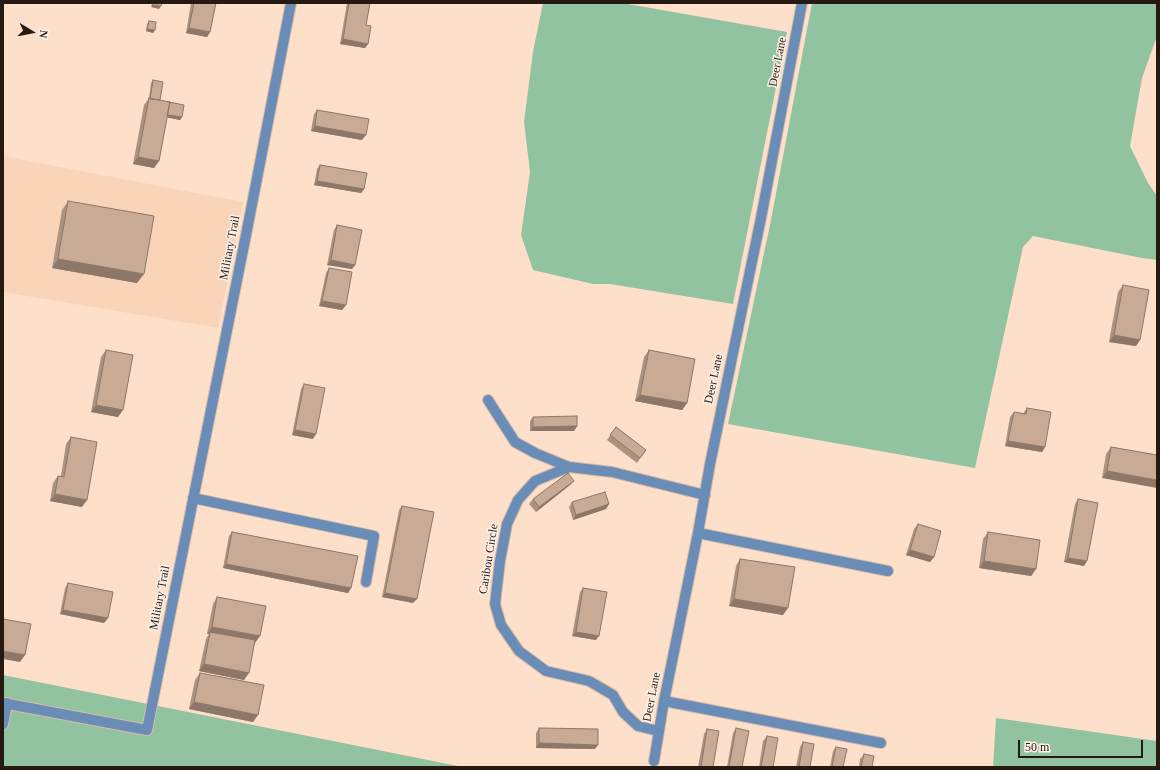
<!DOCTYPE html>
<style>
body{margin:0}
#map{position:relative;width:1160px;height:770px;overflow:hidden;background:#fedfc9;font-family:Georgia,serif}
canvas{display:block}
.frame{position:absolute;inset:0;border:4px solid #251a12;pointer-events:none}
.north{position:absolute;left:12px;top:12px;width:40px;height:40px;-webkit-text-stroke:3px #fdf0e7;paint-order:stroke;rotate:100deg;font-size:11px;font-weight:700;line-height:16px;text-align:center;color:#251a12}
.north::after{content:'';display:block;margin:auto;width:14px;height:18px;background:#251a12;clip-path:polygon(50% 0,100% 100%,50% 72%,0 100%)}
.scale{position:absolute;left:1018px;top:740px;width:125px;height:18px;box-sizing:border-box;border:2px solid #251a12;border-top:0;padding-left:5px;font-size:12px;line-height:14px;white-space:nowrap;color:#251a12;-webkit-text-stroke:3px #fdf0e7;paint-order:stroke}
</style>
<div id="map">
<canvas width="1160" height="770"></canvas>
<div class="frame"></div>
<div class="north">N</div>
<div class="scale">50 m</div>
</div>
<script>
const ctx = document.querySelector('canvas').getContext('2d');
ctx.lineJoin = 'round';
function fill(path, color) { ctx.fillStyle = color; ctx.fill(path, 'evenodd'); }
const poly = rows => new Path2D(rows.map(r => 'M' + r).join(''));
function stroke(path, color, width, dash) { ctx.strokeStyle = color; ctx.lineWidth = width; ctx.lineCap = dash ? 'butt' : 'round'; ctx.setLineDash(dash || []); ctx.stroke(path); }
function label(font, color, halo, rows, align = 'center') {
  ctx.font = font + ' Georgia,serif'; ctx.lineWidth = 3; ctx.setLineDash([]); ctx.textBaseline = 'middle'; ctx.strokeStyle = halo; ctx.fillStyle = color; for (const [text, x, y, turn = 0] of rows) {
    ctx.save(); ctx.translate(x, y); ctx.rotate((+turn || 0) * Math.PI / 180); ctx.textAlign = isNaN(turn) ? turn : align; if (halo) ctx.strokeText(text, 0, 0); ctx.fillText(text, 0, 0); ctx.restore();
  }
}
fill(poly([
 [3,156,243,202,218,328,3,292]
]), '#fad4b9');
fill(poly([
 [543,3,622,3,787,32,733,304,610,284,593,284,533,270,521,235,530,172,524,122,533,52],
 [812,3,1157,3,1157,36,1142,78,1130,146,1148,183,1157,196,1157,260,1142,258,1033,236,1023,247,975,468,728,424,771,220],
 [3,675,463,767,3,767],
 [996,718,1157,741,1157,767,993,767]
]), '#92c3a1');
const minor = poly([
 [488,400,515,442,535,453,569,467],
 [193,498,374,536,366,582],
 [698,533,888,571],
 [664,701,881,743],
 [3,703,147,730,247,230,291,3],
 [3,724,7,703],
 [658,731,638,726,623,712,613,695,589,681,546,671,519,651,501,625,495,604,500,561,507,524,518,500,535,481,569,467,612,472,705,495],
 [654,761,664,701,698,533,710,464,761,218,802,3]
]);
stroke(minor, '#d7bca8', 12);
stroke(minor, '#6a8db7', 10);
fill(poly([
 [191,3,216,3,210,32,207,37,186,33],
 [347,3,370,3,366,25,368,44,365,48,340,44],
 [149,21,155,30,153,33,146,31,147,24],
 [153,80,160,100,182,117,180,120,167,117,159,161,154,168,133,164,144,105,149,98,151,83],
 [317,110,362,140,311,131,314,114],
 [320,165,364,189,361,193,314,185,317,169],
 [68,201,137,283,52,268,62,210],
 [337,225,355,265,352,269,327,265,334,230],
 [329,268,346,305,342,310,319,306,326,273],
 [1123,285,1140,340,1136,346,1109,342,1118,292],
 [106,350,118,417,91,412,101,357],
 [649,350,687,403,682,410,635,401,644,357],
 [304,384,313,439,292,435,301,389],
 [1027,408,1045,447,1042,452,1005,446,1010,417,1014,412,1024,414,1024,412],
 [533,417,577,426,574,431,530,431,530,421],
 [616,427,646,450,637,463,607,440],
 [71,437,82,507,50,501,53,483,58,476,61,476,66,444],
 [1111,447,1157,455,1102,478,1106,454],
 [570,485,536,512,529,504,533,499],
 [1078,499,1084,566,1064,562,1075,504],
 [572,502,609,504,606,509,573,520,569,507],
 [402,506,413,603,382,597,399,510],
 [918,524,934,557,930,562,906,555,914,529],
 [232,532,351,588,348,593,223,568,229,536],
 [988,532,1036,569,1031,576,979,568,983,539],
 [740,559,783,615,729,606,736,566],
 [68,583,108,618,104,623,60,614,65,588],
 [583,588,596,640,572,636,580,592],
 [217,597,260,636,254,643,244,680,199,671,206,639,209,634,207,634,213,604],
 [200,673,253,722,189,709,195,680],
 [539,728,595,749,536,748,536,733],
 [736,728,742,767,727,767,733,733],
 [707,729,713,767,698,767,704,734],
 [767,736,773,767,759,767,763,741],
 [803,742,810,767,796,767,800,747],
 [836,747,843,767,830,767,833,751],
 [864,754,872,767,859,767,860,759]
]), '#ac9280');
fill(poly([
 [152,5,161,6,159,9,151,7],
 [189,28,210,32,207,37,186,33],
 [147,29,155,30,153,33,146,31],
 [343,39,368,44,365,48,340,44],
 [167,115,182,117,180,120,165,117],
 [315,126,366,135,362,140,311,131],
 [138,157,159,161,154,168,133,164],
 [317,181,364,189,361,193,314,185],
 [58,259,144,274,137,283,52,268],
 [331,260,355,265,352,269,327,265],
 [322,301,346,305,342,310,319,306],
 [1114,335,1140,340,1136,346,1109,342],
 [640,395,687,403,682,410,635,401],
 [96,405,123,410,118,417,91,412],
 [577,426,574,431,530,431,533,427],
 [295,430,316,434,313,439,292,435],
 [1008,441,1045,447,1042,452,1005,446],
 [1107,471,1157,480,1157,488,1102,478],
 [574,481,570,485,536,512,539,507],
 [55,494,87,500,82,507,50,501],
 [609,504,606,509,573,520,576,515],
 [910,550,934,557,930,562,906,555],
 [1068,558,1087,561,1084,566,1064,562],
 [984,561,1036,569,1031,576,979,568],
 [226,564,351,588,348,593,223,568],
 [385,593,417,599,413,603,382,597],
 [734,599,788,608,783,615,729,606],
 [63,610,108,618,104,623,60,614],
 [212,627,260,636,255,643,210,634,210,632,209,634,207,634],
 [576,632,599,636,596,640,572,636],
 [3,651,25,655,20,662,3,659],
 [204,664,249,673,244,680,199,671],
 [194,702,258,715,253,722,189,709],
 [539,743,598,745,595,749,536,748]
]), '#8c7768');
const building = poly([
 [153,3,162,3,161,6,152,5,153,3],
 [194,3,216,3,210,32,189,28,194,3],
 [349,3,370,3,366,25,371,26,368,44,343,39,349,3],
 [149,21,156,22,155,30,147,29,149,21],
 [153,80,163,82,160,100,150,99,153,80],
 [149,98,170,102,159,161,138,157,149,98],
 [169,102,184,105,182,117,167,115,170,102,169,102],
 [317,110,369,119,366,135,315,126,317,110],
 [320,165,367,173,364,189,317,181,320,165],
 [68,201,154,216,144,274,58,259,68,201],
 [337,225,362,230,355,265,331,260,337,225],
 [329,268,352,272,346,305,322,301,329,268],
 [1123,285,1149,290,1140,340,1114,335,1123,285],
 [106,350,133,355,123,410,96,405,106,350],
 [649,350,695,359,687,403,640,395,649,350],
 [304,384,325,388,316,434,295,430,304,384],
 [1027,408,1051,412,1045,447,1008,441,1014,412,1026,414,1027,408],
 [577,416,577,426,533,427,533,417,577,416],
 [616,427,646,450,640,458,610,435,616,427],
 [71,437,97,442,87,500,55,494,58,476,64,477,71,437],
 [1111,447,1157,455,1157,480,1107,471,1111,447],
 [568,473,574,481,539,507,533,499,568,473],
 [605,492,609,504,576,515,572,502,605,492],
 [1078,499,1098,503,1087,561,1068,558,1078,499],
 [402,506,434,512,417,599,385,593,402,506],
 [918,524,941,531,934,557,910,550,918,524],
 [232,532,358,556,351,588,226,564,232,532],
 [988,532,1040,540,1036,569,984,561,988,532],
 [740,559,795,567,788,608,734,599,740,559],
 [68,583,113,592,108,618,63,610,68,583],
 [583,588,607,592,599,636,576,632,583,588],
 [217,597,266,606,260,636,212,627,217,597],
 [3,619,31,624,25,655,3,651,3,619],
 [210,632,255,640,249,673,204,664,210,632],
 [200,673,264,685,258,715,194,702,200,673],
 [539,728,598,729,598,745,539,743,539,728],
 [736,728,749,731,742,767,729,767,736,728],
 [707,729,719,731,713,767,701,767,707,729],
 [767,736,778,738,773,767,761,767,767,736],
 [803,742,814,744,810,767,799,767,803,742],
 [836,747,847,749,843,767,832,767,836,747],
 [864,754,874,756,872,767,861,767,864,754]
]);
fill(building, '#c8aa95');
stroke(building, '#8c7768', 1);
label('12px', '#251a12', '#fdf0e7', [
 ["Deer Lane",778,62,-79],
 ["Military Trail",230,248,-79],
 ["Deer Lane",714,379,-78],
 ["Caribou Circle",489,559,-81],
 ["Military Trail",160,598,-79],
 ["Deer Lane",652,697,-79]
]);
</script>
